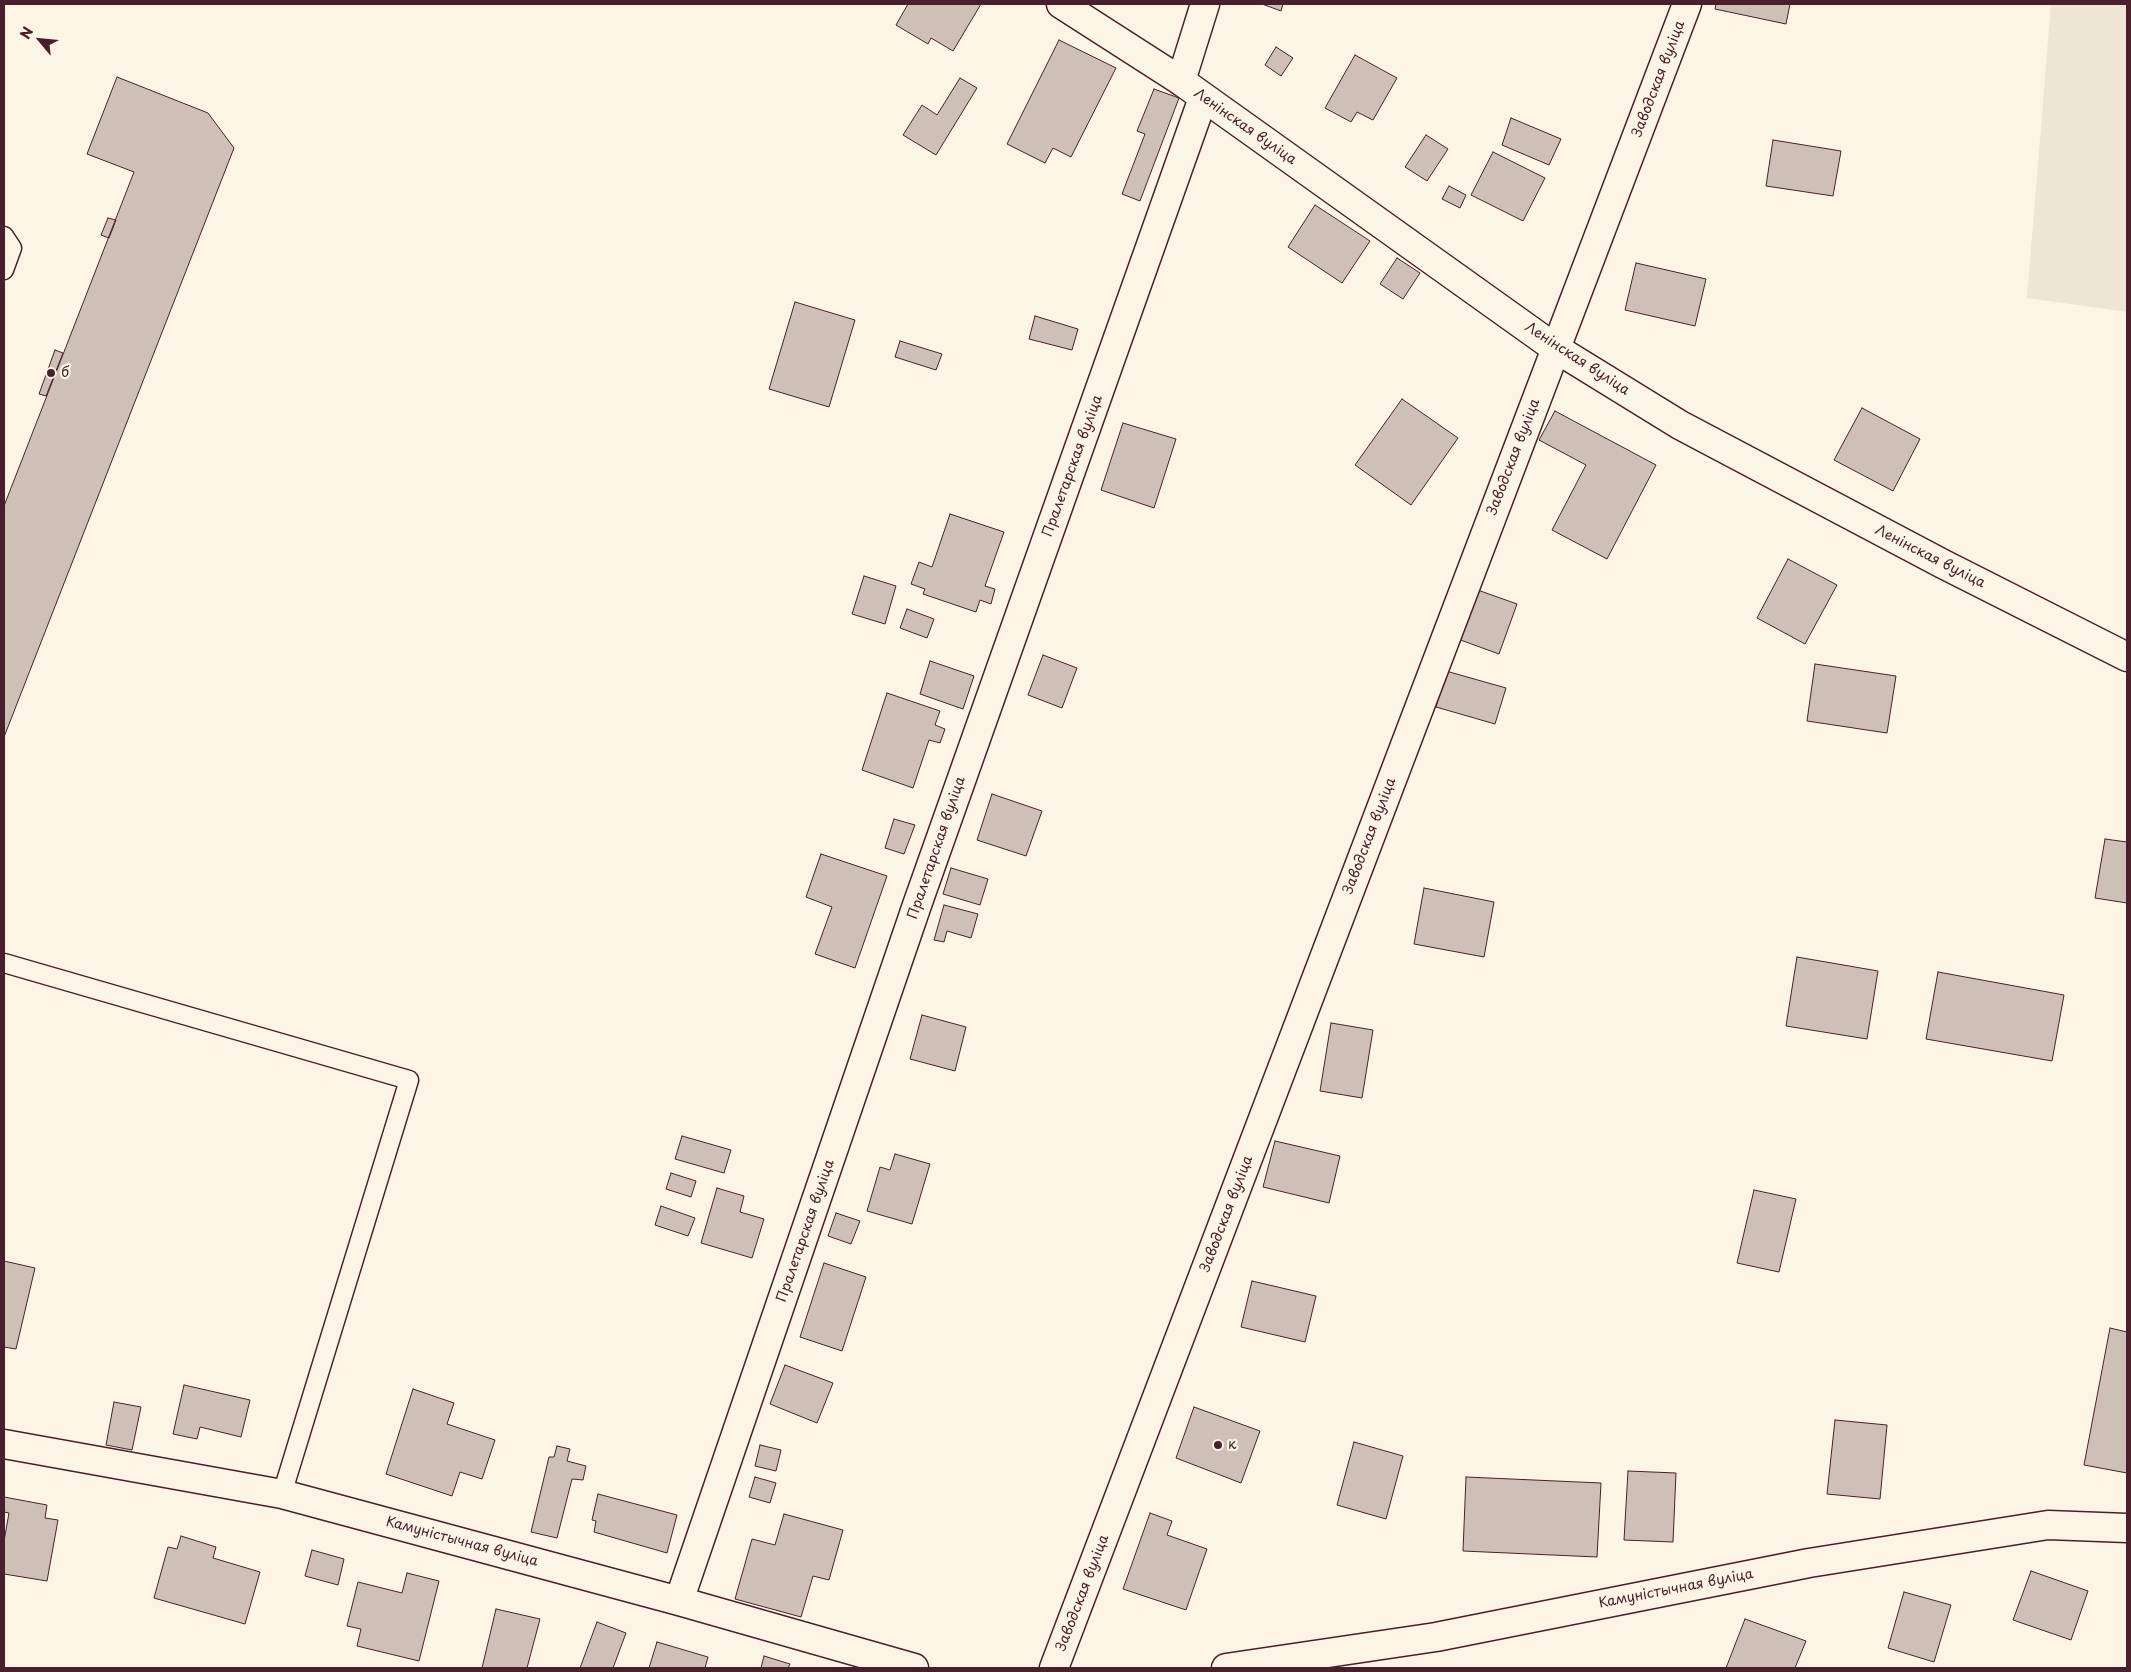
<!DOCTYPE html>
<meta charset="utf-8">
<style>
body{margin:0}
#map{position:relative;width:2131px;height:1672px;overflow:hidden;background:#fcf5e5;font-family:"Playpen Sans",sans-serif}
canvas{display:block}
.frame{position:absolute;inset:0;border:5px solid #4a1f2b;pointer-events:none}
.north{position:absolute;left:15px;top:15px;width:50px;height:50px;-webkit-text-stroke:4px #fcf5e5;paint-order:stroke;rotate:298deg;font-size:14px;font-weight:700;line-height:20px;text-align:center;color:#4a1f2b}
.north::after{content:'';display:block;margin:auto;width:18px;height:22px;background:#4a1f2b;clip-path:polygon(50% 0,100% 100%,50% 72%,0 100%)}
</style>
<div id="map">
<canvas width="2131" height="1672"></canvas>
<div class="frame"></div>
<div class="north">N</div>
</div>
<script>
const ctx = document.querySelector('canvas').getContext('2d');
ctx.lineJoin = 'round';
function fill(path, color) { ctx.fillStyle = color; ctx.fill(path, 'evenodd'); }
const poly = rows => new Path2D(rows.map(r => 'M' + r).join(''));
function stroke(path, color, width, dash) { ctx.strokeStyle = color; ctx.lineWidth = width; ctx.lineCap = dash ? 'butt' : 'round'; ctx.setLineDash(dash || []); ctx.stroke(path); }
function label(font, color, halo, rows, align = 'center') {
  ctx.font = font + ' "Playpen Sans",sans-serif'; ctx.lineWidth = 4.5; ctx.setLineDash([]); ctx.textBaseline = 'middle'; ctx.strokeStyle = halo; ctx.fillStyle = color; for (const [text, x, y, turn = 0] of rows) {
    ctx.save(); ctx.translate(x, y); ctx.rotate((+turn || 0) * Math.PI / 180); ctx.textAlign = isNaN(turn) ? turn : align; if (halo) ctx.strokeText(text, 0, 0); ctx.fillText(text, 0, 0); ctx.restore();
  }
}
fill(poly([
 [2051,4,2127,4,2127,312,2027,298]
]), '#eee5d7');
const building = poly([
 [908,4,981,4,953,51,931,38,928,44,896,25,908,4],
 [1262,4,1283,4,1281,11,1262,4],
 [1716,4,1790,4,1786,24,1715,9,1716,4],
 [1059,40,1116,68,1071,157,1053,148,1045,163,1007,144,1059,40],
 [1276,47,1293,58,1281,76,1265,65,1276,47],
 [1355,55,1397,78,1373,120,1357,112,1351,122,1325,108,1355,55],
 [117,77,208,113,234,148,4,737,4,506,134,172,87,154,117,77],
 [960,78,977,88,936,155,903,135,922,105,937,115,960,78],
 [1154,89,1179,98,1140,201,1122,194,1145,134,1137,131,1154,89],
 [1511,118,1561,139,1549,165,1502,145,1511,118],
 [1426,135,1448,149,1427,181,1405,167,1426,135],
 [1773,140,1841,151,1833,196,1766,186,1773,140],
 [1493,152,1545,178,1523,221,1471,195,1493,152],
 [1449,186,1466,195,1460,208,1442,199,1449,186],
 [1315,205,1370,241,1342,283,1288,247,1315,205],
 [108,218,116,220,109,238,101,235,108,218],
 [1397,258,1420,273,1403,299,1380,284,1397,258],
 [1636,263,1706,279,1695,326,1625,310,1636,263],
 [795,302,855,320,829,407,769,389,795,302],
 [1035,316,1078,329,1072,350,1029,339,1035,316],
 [900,341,942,354,936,370,895,357,900,341],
 [55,350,63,353,46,396,39,394,55,350],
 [1402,399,1458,438,1411,505,1355,465,1402,399],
 [1862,408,1920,439,1893,491,1834,460,1862,408],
 [1555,411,1656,465,1607,559,1552,530,1586,465,1539,440,1555,411],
 [1123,423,1176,439,1154,508,1101,490,1123,423],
 [950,514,1004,532,985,586,995,589,991,604,980,600,976,612,923,594,925,589,911,584,919,562,932,567,950,514],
 [1788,559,1837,585,1805,644,1757,618,1788,559],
 [864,576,896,586,885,624,852,614,864,576],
 [1472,588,1517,604,1499,654,1455,638,1472,588],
 [907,609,934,619,927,638,900,628,907,609],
 [1043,655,1077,668,1062,708,1028,695,1043,655],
 [930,661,974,676,963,709,920,694,930,661],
 [1815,664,1896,676,1887,733,1807,721,1815,664],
 [1446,671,1506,688,1495,724,1436,707,1446,671],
 [887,693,940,711,935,725,945,729,940,743,929,740,913,788,862,770,887,693],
 [992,794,1042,811,1026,856,977,840,992,794],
 [894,819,915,825,904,854,885,848,894,819],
 [2105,839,2127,842,2127,903,2095,898,2105,839],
 [821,854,887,876,855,968,815,954,832,907,806,897,821,854],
 [951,868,988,879,980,905,943,894,951,868],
 [1424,888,1494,902,1484,957,1414,944,1424,888],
 [944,905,978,914,971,938,947,931,944,942,934,940,944,905],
 [1797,957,1878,971,1867,1039,1786,1026,1797,957],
 [1938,972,2064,995,2052,1061,1926,1039,1938,972],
 [922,1015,966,1027,955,1071,910,1059,922,1015],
 [1331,1023,1373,1030,1362,1098,1320,1091,1331,1023],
 [682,1136,731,1150,724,1173,675,1159,682,1136],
 [1275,1141,1340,1156,1329,1203,1263,1187,1275,1141],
 [895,1154,930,1164,912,1224,867,1211,880,1167,890,1170,895,1154],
 [671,1173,696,1181,691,1197,666,1189,671,1173],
 [717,1188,744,1196,740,1212,764,1219,752,1258,701,1243,717,1188],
 [1754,1190,1796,1199,1779,1272,1737,1263,1754,1190],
 [661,1206,695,1218,688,1236,655,1225,661,1206],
 [836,1213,860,1221,851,1244,828,1236,836,1213],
 [4,1261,35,1268,16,1349,4,1347,4,1261],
 [824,1263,866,1277,842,1351,800,1337,824,1263],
 [1252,1281,1316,1296,1305,1342,1241,1327,1252,1281],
 [2110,1328,2127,1332,2127,1473,2084,1465,2110,1328],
 [785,1365,833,1383,817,1423,770,1404,785,1365],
 [184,1385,250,1400,241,1437,200,1427,197,1439,173,1434,184,1385],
 [413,1389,454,1403,447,1424,495,1440,482,1479,460,1472,452,1496,386,1474,413,1389],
 [114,1402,141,1407,132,1450,106,1445,114,1402],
 [1194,1407,1260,1431,1241,1483,1176,1458,1194,1407],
 [1835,1420,1887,1425,1880,1499,1827,1494,1835,1420],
 [1354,1442,1403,1456,1386,1519,1337,1505,1354,1442],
 [760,1445,781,1450,776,1471,755,1466,760,1445],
 [557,1446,570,1449,567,1461,586,1466,583,1480,572,1479,557,1538,531,1532,549,1457,554,1457,557,1446],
 [1628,1471,1676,1473,1673,1542,1624,1540,1628,1471],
 [755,1477,776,1483,770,1503,749,1497,755,1477],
 [1466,1477,1601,1483,1597,1557,1463,1551,1466,1477],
 [598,1494,677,1515,667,1553,594,1532,596,1521,592,1520,598,1494],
 [4,1497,47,1505,45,1518,58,1520,47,1581,4,1574,4,1541,9,1513,4,1512,4,1497],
 [1150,1513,1172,1521,1167,1535,1207,1549,1186,1610,1123,1589,1150,1513],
 [784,1514,843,1530,829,1580,813,1576,801,1617,735,1599,752,1539,775,1545,784,1514],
 [181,1536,216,1547,213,1558,260,1572,245,1624,154,1598,168,1547,177,1549,181,1536],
 [312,1550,344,1559,338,1585,305,1576,312,1550],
 [2031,1571,2088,1591,2071,1640,2013,1620,2031,1571],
 [407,1573,439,1581,419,1661,357,1646,361,1629,347,1626,358,1582,402,1593,407,1573],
 [1904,1592,1951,1605,1934,1662,1888,1648,1904,1592],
 [496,1609,540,1619,527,1668,482,1668,496,1609],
 [1745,1619,1806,1641,1795,1668,1726,1668,1745,1619],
 [597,1622,626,1633,613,1668,580,1668,597,1622],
 [657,1642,708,1657,705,1668,649,1668,657,1642],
 [764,1656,790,1664,788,1668,761,1668,764,1656]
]);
fill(building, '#cfc0b7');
stroke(building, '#4a1f2b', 1);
const lane = poly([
 [4,236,12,248,4,270],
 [4,963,409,1080,282,1494]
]);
const street = poly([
 [1181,81,1205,4],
 [4,1444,282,1494,679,1601,914,1668],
 [679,1601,917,905,1203,98],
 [1054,1668,1687,4],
 [1226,1668,1436,1637,1809,1563,2048,1525,2127,1528]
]);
const secondary = poly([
 [1061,4,1181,81,1555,348,1680,425,1943,564,2127,657]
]);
stroke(lane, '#4a1f2b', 21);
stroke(street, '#4a1f2b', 31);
stroke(secondary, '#4a1f2b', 31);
stroke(lane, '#fcf5e5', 18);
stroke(street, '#fcf5e5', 28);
stroke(secondary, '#fcf5e5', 28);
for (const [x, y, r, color] of [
 [51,373,5,"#4a1f2b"],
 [1218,1445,5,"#4a1f2b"]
]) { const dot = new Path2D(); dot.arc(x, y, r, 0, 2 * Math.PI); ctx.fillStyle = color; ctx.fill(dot); stroke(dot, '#fcf5e5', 2); }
label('14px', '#4a1f2b', '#fcf5e5', [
 ["Заводская вуліца",1659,79,-69],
 ["Ленінская вуліца",1245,127,35],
 ["Ленінская вуліца",1577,359,33],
 ["Заводская вуліца",1514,457,-69],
 ["Пралетарская вуліца",1073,466,-70],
 ["Ленінская вуліца",1930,557,27],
 ["Заводская вуліца",1370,836,-69],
 ["Пралетарская вуліца",937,848,-71],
 ["Заводская вуліца",1227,1214,-69],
 ["Пралетарская вуліца",806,1231,-71],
 ["Камуністычная вуліца",462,1542,15],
 ["Камуністычная вуліца",1676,1589,-11],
 ["Заводская вуліца",1083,1593,-69]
]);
label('14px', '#4a1f2b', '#fcf5e5', [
 ["б",61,373],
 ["к",1228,1445]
], 'left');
</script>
